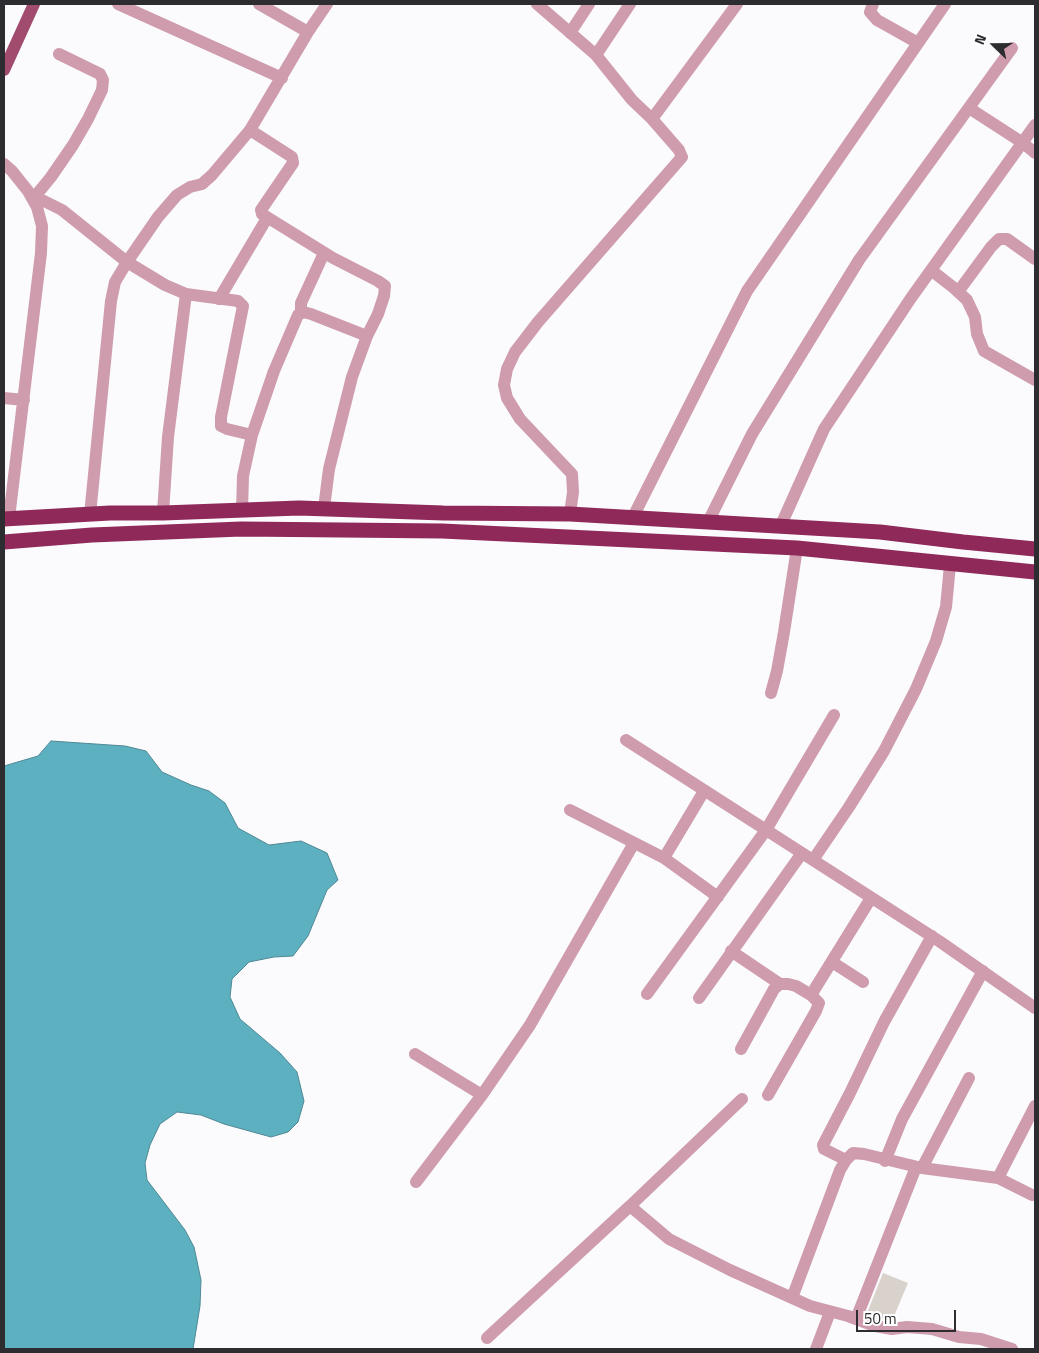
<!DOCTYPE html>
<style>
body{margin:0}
#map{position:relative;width:1039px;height:1353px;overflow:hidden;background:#fbfbfe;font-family:"Titillium Web",sans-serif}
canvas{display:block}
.frame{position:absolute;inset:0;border:5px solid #2d2c30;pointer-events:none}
.north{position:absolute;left:969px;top:20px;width:50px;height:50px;-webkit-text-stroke:4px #fff;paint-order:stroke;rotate:292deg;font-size:14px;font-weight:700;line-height:20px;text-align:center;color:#2d2c30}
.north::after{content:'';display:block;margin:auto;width:18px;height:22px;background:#2d2c30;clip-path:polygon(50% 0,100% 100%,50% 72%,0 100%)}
.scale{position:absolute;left:856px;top:1310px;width:100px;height:22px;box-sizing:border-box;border:2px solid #2d2c30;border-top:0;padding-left:6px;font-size:15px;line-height:18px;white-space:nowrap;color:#2d2c30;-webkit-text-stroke:4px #fff;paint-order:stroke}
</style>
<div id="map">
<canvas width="1039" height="1353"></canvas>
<div class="frame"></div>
<div class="north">N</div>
<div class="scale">50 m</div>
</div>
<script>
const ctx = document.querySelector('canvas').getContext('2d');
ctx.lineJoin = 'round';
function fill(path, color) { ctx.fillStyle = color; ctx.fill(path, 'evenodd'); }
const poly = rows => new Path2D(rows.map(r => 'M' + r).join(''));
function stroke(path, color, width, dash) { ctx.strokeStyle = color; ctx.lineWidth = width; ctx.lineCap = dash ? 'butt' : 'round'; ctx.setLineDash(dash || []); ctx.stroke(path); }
const water = poly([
 [51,741,125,746,146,751,162,772,191,785,209,791,225,803,238,828,269,845,301,841,327,853,338,880,327,890,308,936,293,956,274,957,249,962,232,979,230,997,240,1019,280,1053,297,1072,304,1101,298,1122,288,1132,271,1137,224,1124,201,1115,177,1112,160,1124,150,1145,145,1163,147,1180,185,1230,194,1247,201,1280,200,1306,193,1349,4,1349,4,766,38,756,51,741]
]);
fill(water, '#5db0bf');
stroke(water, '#4f8894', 1);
fill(poly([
 [883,1273,908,1283,892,1321,879,1318,867,1313]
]), '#d8d2cb');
stroke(poly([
 [118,4,282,78],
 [259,4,308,32],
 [537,4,596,55,632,100,652,119],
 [873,4,870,12,877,20,918,43],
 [570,33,589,4],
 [59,54,100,74,103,80,102,90,88,119,73,145,51,177,33,199,44,201,62,210,127,262,165,285,186,294,238,301,243,306,221,417,221,426,227,429,252,435],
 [596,55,630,4],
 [969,108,1023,143,1035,153],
 [250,130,292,157,293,163,261,210,262,214,333,258,378,281,385,286,384,296,378,314,367,336,352,377,329,469,324,508],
 [4,164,12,171,28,191,37,207,42,226,41,253,9,518],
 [931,270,954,288,967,300,975,317,977,334,984,351,1035,380],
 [958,292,991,247,999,239,1007,239,1035,259],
 [219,299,267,218],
 [301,312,301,303,324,253],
 [4,398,24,400],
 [242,511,243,476,252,435,274,371,298,315,303,312,311,314,367,336],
 [163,513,168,437,186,294],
 [570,514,573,492,572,474,520,419,507,398,504,385,507,369,515,352,538,322,682,157,679,150,652,119,737,4],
 [90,515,111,301,115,282,127,262,158,217,177,195,190,187,202,184,212,175,250,130,308,32,327,4],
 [633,517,747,291,945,4],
 [708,522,752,434,859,260,1012,48],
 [781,525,824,429,911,298,1035,125],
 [771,693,777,671,784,632,797,548],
 [626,740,939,941,1035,1008],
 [570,810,664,858,718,897],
 [664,858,704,791],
 [813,860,849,807,884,751,916,689,936,641,946,607,950,565],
 [731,951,780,984],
 [832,962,863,982],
 [647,994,766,830,834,715],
 [699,998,802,853],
 [741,1049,774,989,780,984,788,984,796,986,811,995],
 [415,1054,482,1095],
 [768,1095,816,1011,819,1003,811,995,871,898],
 [846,1160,824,1149,823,1145,850,1093,884,1022,932,936],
 [885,1161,902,1119,983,971],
 [922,1168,969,1078],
 [998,1178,1035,1106],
 [416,1182,482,1095,530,1025,634,843],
 [630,1206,742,1099],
 [792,1298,840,1170,846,1160,853,1153,864,1154,922,1168,998,1178,1032,1195],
 [856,1319,916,1167],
 [487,1338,630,1206,669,1239,730,1270,810,1306,848,1316,875,1326,892,1329,907,1327,932,1329,959,1337,981,1339,1012,1349],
 [816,1349,830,1312]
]), '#cf9cae', 12);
stroke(poly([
 [4,70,34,4]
]), '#a14b6f', 12);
stroke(poly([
 [4,519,110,513,163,513,299,508,443,513,570,514,880,532,963,542,1035,549],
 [4,542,92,535,241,529,442,531,797,548,1035,572]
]), '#8f2959', 15);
</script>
